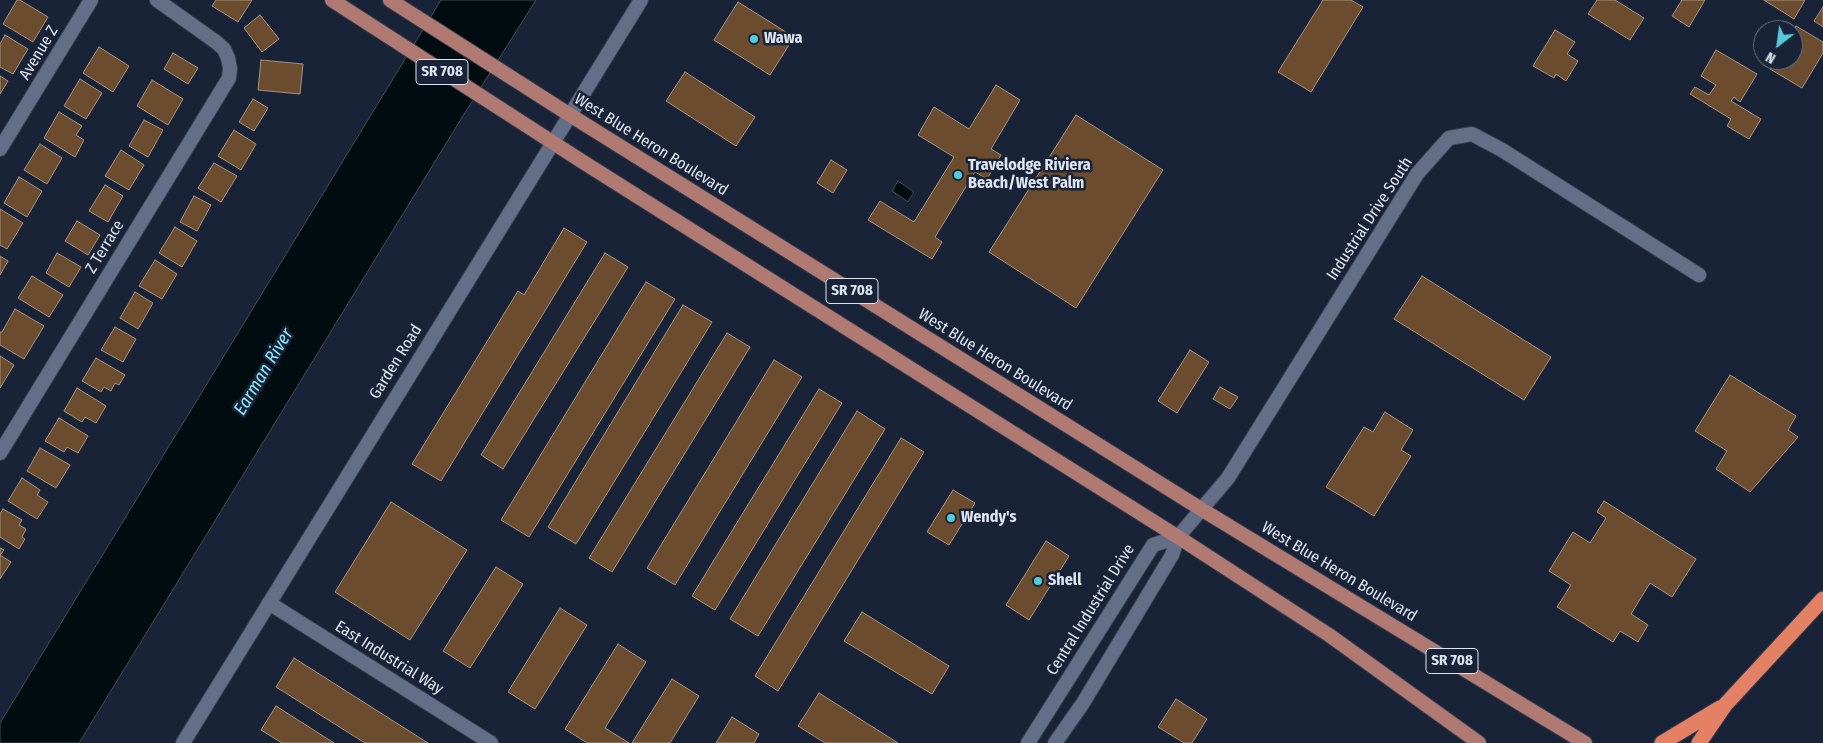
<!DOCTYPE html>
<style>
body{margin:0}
#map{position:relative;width:1823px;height:743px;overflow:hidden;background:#192337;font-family:"Fira Sans Condensed",sans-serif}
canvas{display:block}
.north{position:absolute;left:1753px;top:20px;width:50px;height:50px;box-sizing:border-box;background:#192337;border:1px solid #687182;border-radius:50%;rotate:210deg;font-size:14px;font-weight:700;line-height:20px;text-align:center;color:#dee5f3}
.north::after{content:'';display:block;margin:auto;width:18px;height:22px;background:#53cbdb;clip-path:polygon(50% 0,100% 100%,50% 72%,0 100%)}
</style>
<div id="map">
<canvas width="1823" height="743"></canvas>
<div class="north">N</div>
</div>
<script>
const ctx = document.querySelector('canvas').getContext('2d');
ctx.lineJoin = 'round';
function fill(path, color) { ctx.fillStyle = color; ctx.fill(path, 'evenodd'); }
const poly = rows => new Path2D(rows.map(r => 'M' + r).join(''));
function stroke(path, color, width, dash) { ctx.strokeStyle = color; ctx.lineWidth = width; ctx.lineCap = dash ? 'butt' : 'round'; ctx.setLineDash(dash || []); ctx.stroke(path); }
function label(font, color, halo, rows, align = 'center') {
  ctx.font = font + ' "Fira Sans Condensed",sans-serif'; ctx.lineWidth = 5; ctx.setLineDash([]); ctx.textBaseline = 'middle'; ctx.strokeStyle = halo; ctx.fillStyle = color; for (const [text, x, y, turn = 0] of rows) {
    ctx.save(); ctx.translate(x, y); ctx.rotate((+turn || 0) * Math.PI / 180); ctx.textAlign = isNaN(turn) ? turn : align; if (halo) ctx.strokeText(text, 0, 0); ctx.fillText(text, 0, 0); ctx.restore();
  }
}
const water = poly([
 [441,0,536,0,466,111,79,743,0,743,0,723,441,0],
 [898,181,914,192,908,202,892,191,898,181]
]);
fill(water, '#000c0f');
stroke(water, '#434d53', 1);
const building = poly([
 [17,0,20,0,48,17,33,42,3,24,17,0],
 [216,0,252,0,238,22,212,6,216,0],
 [1323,0,1351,0,1363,7,1311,92,1278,72,1323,0],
 [1597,0,1615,0,1644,18,1630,40,1588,14,1597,0],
 [1682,0,1705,0,1689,27,1672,16,1682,0],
 [1764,0,1805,0,1794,19,1764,0],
 [738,2,794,37,770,75,714,40,738,2],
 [1823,7,1823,27,1814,21,1823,7],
 [260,15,279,39,262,52,244,28,260,15],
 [1796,26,1823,42,1823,53,1802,88,1770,69,1775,60,1793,60,1793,31,1796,26],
 [1555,30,1575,42,1567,54,1578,61,1566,81,1556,74,1554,78,1533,66,1555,30],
 [5,35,28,49,13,74,0,67,0,44,5,35],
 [99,47,129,66,113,92,83,73,99,47],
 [1716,50,1757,74,1740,102,1734,97,1731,101,1761,119,1749,139,1727,126,1731,119,1690,94,1695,87,1709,95,1716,85,1701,76,1716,50],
 [173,53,198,68,188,84,164,69,173,53],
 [261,60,303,64,300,94,258,90,261,60],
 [685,72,755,117,736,146,666,101,685,72],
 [0,76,8,81,0,94,0,76],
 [80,79,102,93,86,119,64,106,80,79],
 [152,80,183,99,168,125,137,106,152,80],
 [996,85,1020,100,991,149,1001,155,987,179,975,172,935,237,942,242,932,259,868,220,880,201,914,222,954,157,918,135,934,107,969,129,996,85],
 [253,99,268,108,254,131,239,122,253,99],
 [59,112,82,126,76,135,84,140,75,157,44,138,59,112],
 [1076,115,1163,170,1076,308,989,252,1076,115],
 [144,120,163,130,148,157,129,146,144,120],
 [234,130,256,144,241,170,218,156,234,130],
 [40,144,62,158,47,184,24,170,40,144],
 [121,150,144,165,129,190,105,176,121,150],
 [831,160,847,170,833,193,817,183,831,160],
 [214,163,237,176,221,202,198,188,214,163],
 [19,177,42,191,27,217,4,203,19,177],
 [105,185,123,196,108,222,89,211,105,185],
 [194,196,211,205,197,231,180,222,194,196],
 [0,209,23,223,7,249,0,245,0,209],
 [77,221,100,235,88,255,65,241,77,221],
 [175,227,197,241,182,267,159,253,175,227],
 [564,228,587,242,441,481,412,464,518,291,524,295,564,228],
 [57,253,81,267,69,287,46,273,57,253],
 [605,253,628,267,503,469,481,455,605,253],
 [0,256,8,261,0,275,0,256],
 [155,260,177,274,162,299,139,286,155,260],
 [32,276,63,295,49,317,18,298,32,276],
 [1422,276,1551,357,1524,400,1394,319,1422,276],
 [646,282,675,299,529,537,501,520,646,282],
 [135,292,153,303,138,329,120,318,135,292],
 [683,305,712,322,576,544,548,527,683,305],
 [15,309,44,326,24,359,0,345,0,332,2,332,15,309],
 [115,327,136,339,123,362,101,350,115,327],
 [727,333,750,347,612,572,589,558,727,333],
 [1190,350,1209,362,1177,413,1158,401,1190,350],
 [0,356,14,365,0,388,0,356],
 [96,358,125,375,119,385,115,383,111,391,104,387,101,392,82,381,96,358],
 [774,360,802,377,675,585,647,568,774,360],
 [1730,375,1796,416,1788,430,1798,437,1750,492,1716,469,1727,451,1695,431,1730,375],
 [1220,387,1238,397,1230,409,1213,399,1220,387],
 [77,388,106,406,96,423,85,417,82,422,64,411,77,388],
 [819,389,842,403,715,610,692,596,819,389],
 [857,411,885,429,758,636,730,619,857,411],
 [1385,412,1413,430,1401,450,1411,456,1374,516,1326,487,1364,427,1373,432,1385,412],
 [59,418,88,436,78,453,67,447,64,452,45,441,59,418],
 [901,438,924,452,778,691,755,676,901,438],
 [40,448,70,465,56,488,27,471,40,448],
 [22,478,40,490,37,495,48,502,37,519,8,501,22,478],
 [953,490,975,503,949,545,927,532,953,490],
 [1604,501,1696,559,1672,597,1650,583,1631,614,1648,625,1638,642,1620,631,1613,642,1557,607,1571,585,1549,571,1573,532,1590,543,1606,518,1597,512,1604,501],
 [391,502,467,550,410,640,335,592,391,502],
 [3,509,22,520,19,525,26,529,22,537,25,539,19,549,0,537,0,514,3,509],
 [1046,541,1069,556,1029,620,1006,605,1046,541],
 [0,548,4,550,0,555,11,562,0,579,0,548],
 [496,567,523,584,470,668,443,651,496,567],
 [560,608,587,625,535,709,508,692,560,608],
 [862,612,949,666,932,694,844,641,862,612],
 [618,644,646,662,605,728,629,743,587,743,565,729,618,644],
 [294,658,428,743,365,743,276,687,294,658],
 [672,679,699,696,670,743,632,743,672,679],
 [819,693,898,743,825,743,798,726,819,693],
 [1176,699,1207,719,1192,743,1184,743,1158,727,1176,699],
 [276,706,334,743,282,743,261,730,276,706],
 [732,717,759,734,754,743,716,743,732,717]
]);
fill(building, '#6b4c2e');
stroke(building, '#a8917c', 1);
const minor = poly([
 [0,149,91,0],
 [0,453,229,78,230,68,228,58,224,49,216,42,157,0],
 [269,603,491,743],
 [1028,743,1153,545,1178,537],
 [1055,743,1083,703,1172,555,1178,537,1228,478,1417,174,1449,138,1472,134,1502,150,1699,275]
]);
const tertiary = poly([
 [183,743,641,0]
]);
const primary = poly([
 [332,0,583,162,1178,537,1329,635,1479,743],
 [390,0,570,115,1201,509,1585,743]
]);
const motorway = poly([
 [1662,743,1720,708],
 [1699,743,1725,705,1823,599]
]);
stroke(minor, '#393f51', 16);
stroke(tertiary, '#393f51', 16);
stroke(primary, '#393f51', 16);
stroke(motorway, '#393f51', 17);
stroke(minor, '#636f87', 14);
stroke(tertiary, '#636f87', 14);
stroke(primary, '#b07a73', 14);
stroke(motorway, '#e48165', 15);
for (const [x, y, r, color] of [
 [754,39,5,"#53cbdb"],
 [958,175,5,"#53cbdb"],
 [951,518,5,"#53cbdb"],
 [1038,581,5,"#53cbdb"]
]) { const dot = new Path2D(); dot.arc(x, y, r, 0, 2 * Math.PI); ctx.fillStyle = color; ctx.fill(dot); stroke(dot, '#192337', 2); }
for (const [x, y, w] of [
 [442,72,52],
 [852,291,52],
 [1452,661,52]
]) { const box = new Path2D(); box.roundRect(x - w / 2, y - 12.5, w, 25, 4); ctx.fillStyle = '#192337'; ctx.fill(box); stroke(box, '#dee5f3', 1); }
label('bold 15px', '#dee5f3', null, [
 ["SR 708",442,72],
 ["SR 708",852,291],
 ["SR 708",1452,661]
]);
label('bold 16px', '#dee5f3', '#192337', [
 ["Wawa",764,39],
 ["Travelodge Riviera",968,166],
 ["Beach/West Palm",968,184],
 ["Wendy's",961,518],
 ["Shell",1048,581]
], 'left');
label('16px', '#dee5f3', '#192337', [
 ["Avenue Z",39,53,-59],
 ["West Blue Heron Boulevard",651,145,32],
 ["Industrial Drive South",1370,219,-57],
 ["Z Terrace",105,247,-59],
 ["West Blue Heron Boulevard",995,360,32],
 ["Garden Road",396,362,-58],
 ["West Blue Heron Boulevard",1339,572,31],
 ["Central Industrial Drive",1091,610,-58],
 ["East Industrial Way",389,658,32]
]);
label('italic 18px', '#8eeafd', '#192337', [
 ["Earman River",264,372,-59]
]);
</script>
